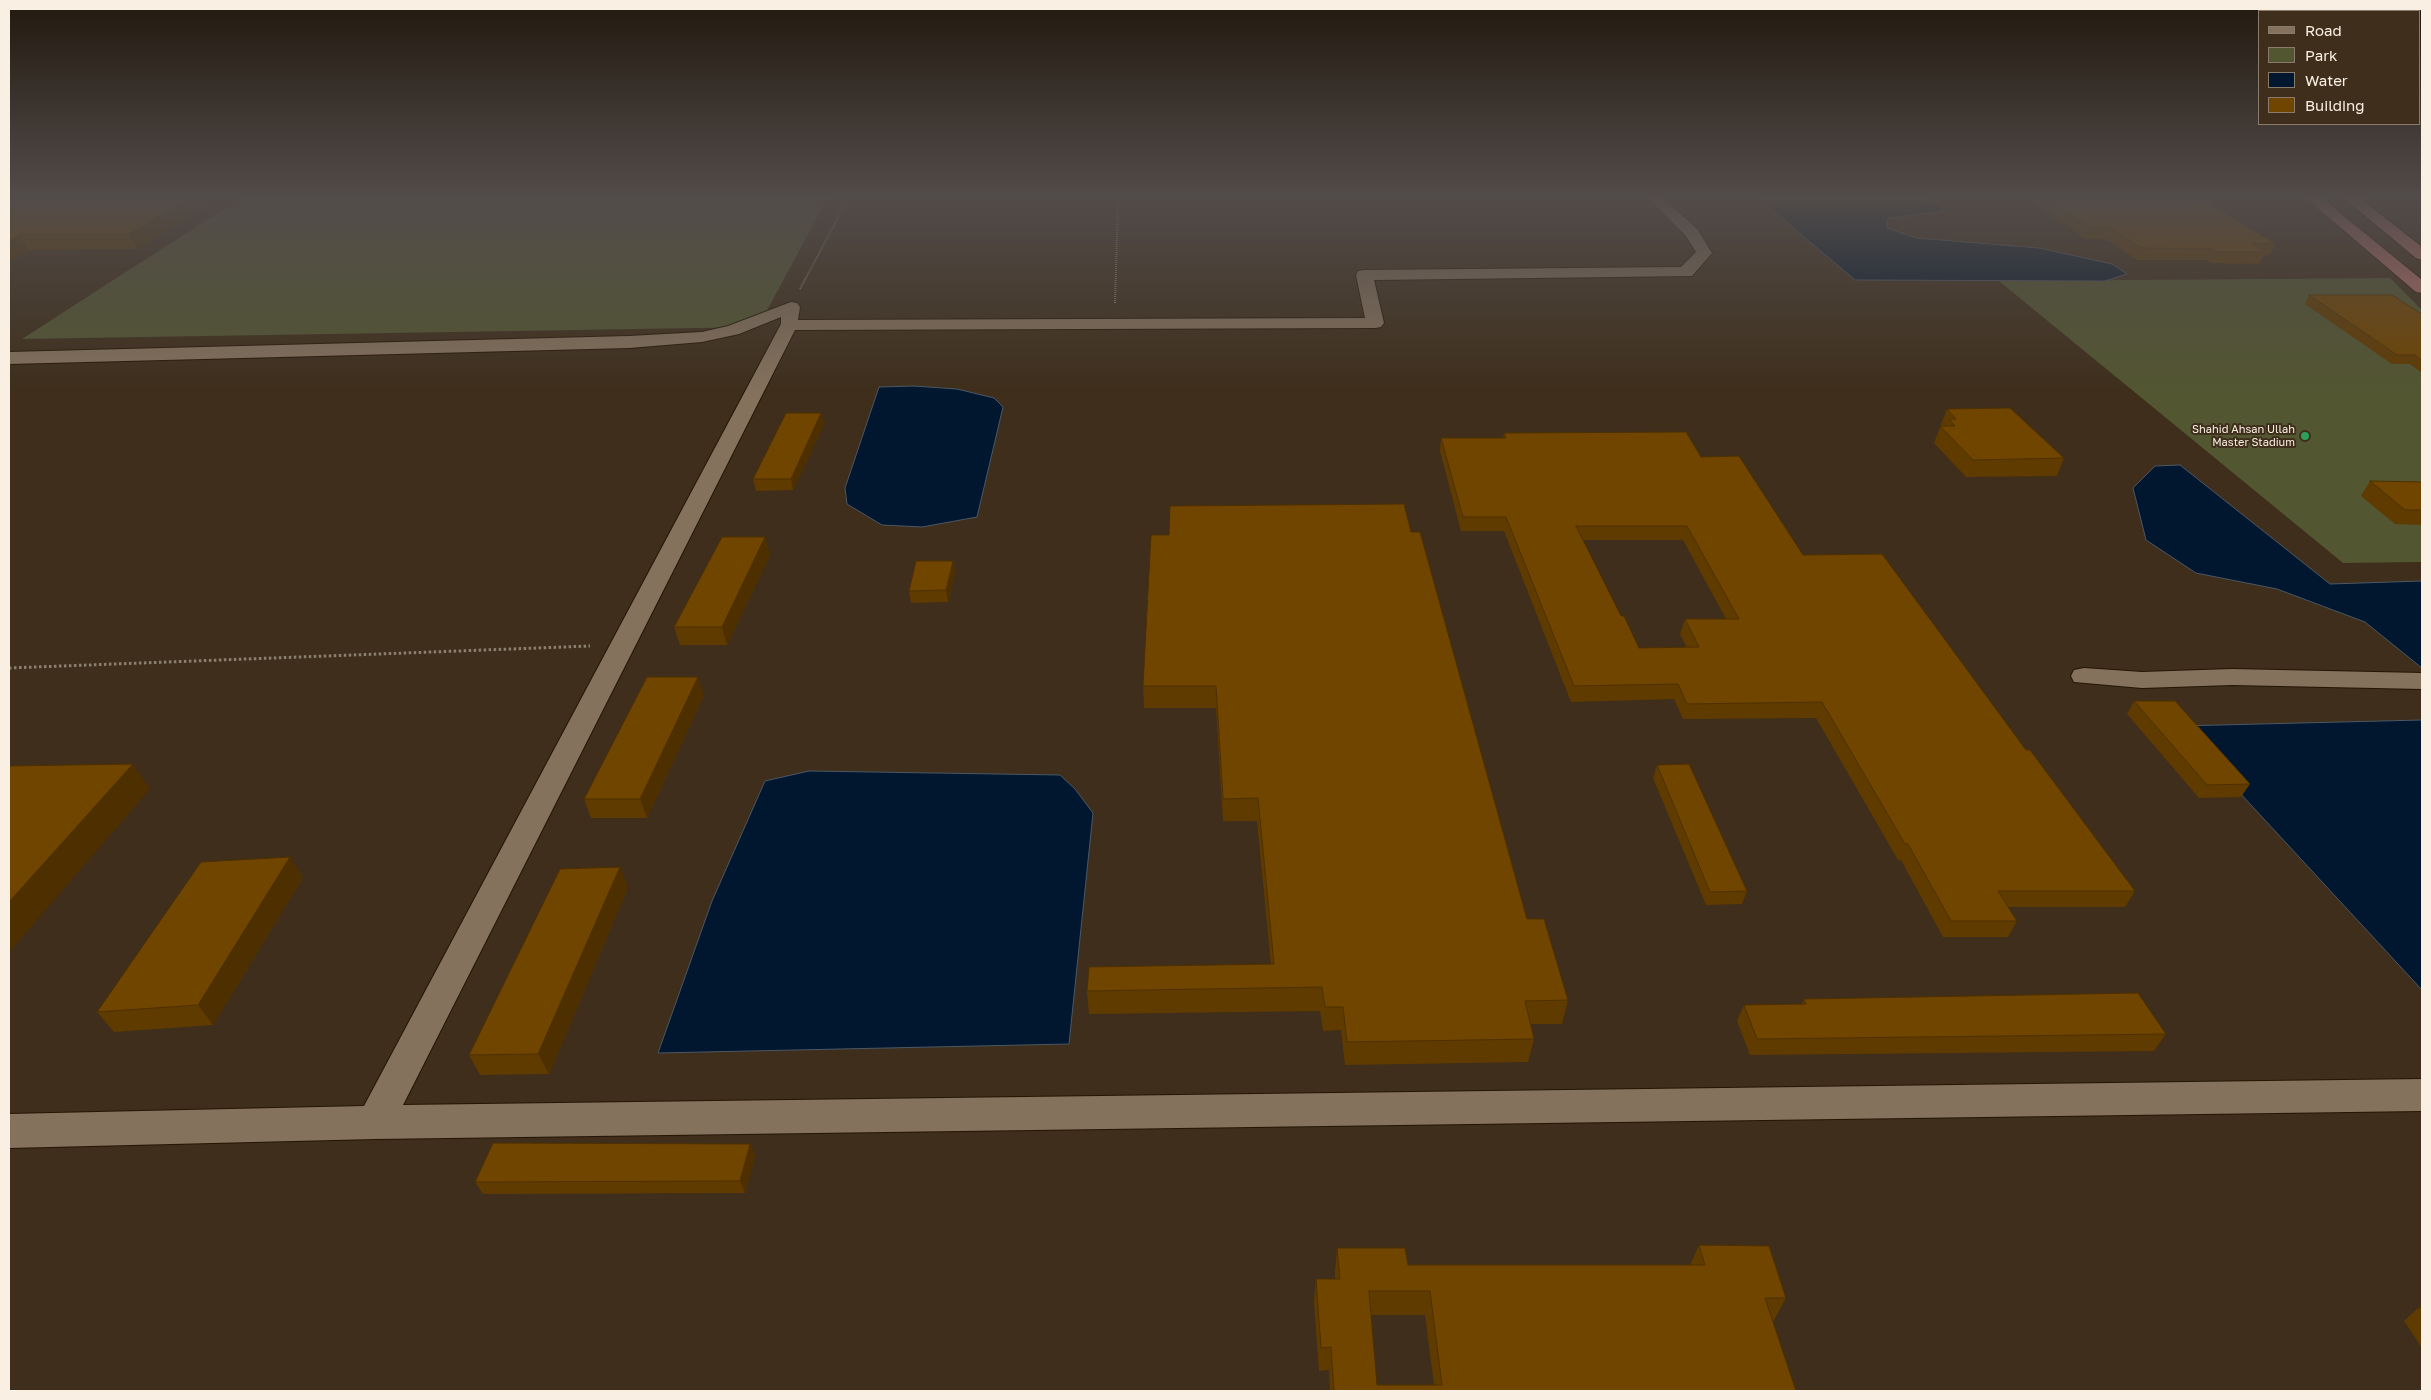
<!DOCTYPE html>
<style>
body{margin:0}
#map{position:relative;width:2431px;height:1400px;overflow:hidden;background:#3e2e1b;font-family:"Golos Text",sans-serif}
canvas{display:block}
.frame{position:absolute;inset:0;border:10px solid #f9efe3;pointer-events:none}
.legend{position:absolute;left:2258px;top:10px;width:162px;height:115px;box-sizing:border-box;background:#3e2e1b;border:1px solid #897b6b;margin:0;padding:6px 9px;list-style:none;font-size:15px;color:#f9efe3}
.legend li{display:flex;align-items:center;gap:10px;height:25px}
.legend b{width:25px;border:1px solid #897b6b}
</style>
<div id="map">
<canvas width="2431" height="1400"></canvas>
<div class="frame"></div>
<ul class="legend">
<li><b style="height:6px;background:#85725d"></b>Road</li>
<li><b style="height:14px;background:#525631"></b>Park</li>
<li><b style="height:14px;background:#01172f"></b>Water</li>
<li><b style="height:14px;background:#704500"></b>Building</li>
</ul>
</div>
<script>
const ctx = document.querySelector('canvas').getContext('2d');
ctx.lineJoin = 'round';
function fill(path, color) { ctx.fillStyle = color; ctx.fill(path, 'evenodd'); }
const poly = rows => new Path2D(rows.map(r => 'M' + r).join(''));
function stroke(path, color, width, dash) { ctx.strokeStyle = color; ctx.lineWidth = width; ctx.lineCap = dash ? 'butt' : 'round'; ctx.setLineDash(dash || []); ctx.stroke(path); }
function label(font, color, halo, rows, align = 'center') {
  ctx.font = font + ' "Golos Text",sans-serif'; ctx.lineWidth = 4; ctx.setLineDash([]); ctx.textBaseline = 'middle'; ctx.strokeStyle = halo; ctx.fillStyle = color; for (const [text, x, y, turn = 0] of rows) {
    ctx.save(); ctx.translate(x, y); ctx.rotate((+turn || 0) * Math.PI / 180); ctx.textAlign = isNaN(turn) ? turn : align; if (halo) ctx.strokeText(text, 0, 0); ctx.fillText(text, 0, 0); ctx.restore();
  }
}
fill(poly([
 [239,199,827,199,758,327,22,339],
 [2390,278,2422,310,2422,562,2343,563,1999,281]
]), '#525631');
const water = poly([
 [1759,199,1920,199,1937,204,1944,211,1888,218,1887,228,1916,238,2039,248,2112,264,2127,274,2105,281,1855,280,1759,199],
 [914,386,957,389,994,398,1003,407,977,517,922,527,882,525,847,504,845,488,879,387,914,386],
 [2180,465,2330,584,2422,581,2422,668,2365,622,2277,589,2196,573,2146,540,2133,488,2155,466,2180,465],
 [2422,720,2422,990,2178,726,2422,720],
 [809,771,1060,775,1075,789,1093,813,1069,1044,658,1053,712,901,765,781,809,771]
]);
fill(water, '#01172f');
stroke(water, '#4b5865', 1);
const minor = poly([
 [1649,199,1664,199,1698,230,1712,253,1692,276,1374,280,1384,323,1381,327,1375,328,795,330,403,1105,2422,1079,2422,1111,375,1139,9,1148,9,1114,364,1106,781,324,781,317,739,334,702,342,629,348,9,364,9,352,629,336,702,332,728,326,791,302,797,303,800,307,798,320,1365,318,1356,275,1358,271,1364,270,1681,267,1696,252,1686,236,1649,199],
 [2084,668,2142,672,2232,669,2422,673,2422,689,2232,685,2142,688,2074,682,2071,676,2074,670,2084,668]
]);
const highway = poly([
 [2307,199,2323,199,2422,280,2422,293,2416,292,2307,199],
 [2345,199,2361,199,2422,247,2422,260,2416,258,2345,199]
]);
stroke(minor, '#251604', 2);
stroke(highway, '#251604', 2);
stroke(poly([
 [800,289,848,199],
 [1115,303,1118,199]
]), '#8d8070', 2, [1, 1]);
stroke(poly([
 [9,668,590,646]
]), '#8d8070', 3, [2.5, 2.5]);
fill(minor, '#85725d');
fill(highway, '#b7706c');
fill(poly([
 [9,199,219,199,137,249,29,250,9,261],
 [2030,199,2201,199,2276,244,2270,255,2264,255,2259,264,2211,263,2207,260,2137,260,2106,239,2085,239],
 [2309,295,2422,314,2422,373,2410,364,2392,364,2305,304],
 [1947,409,2064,458,2057,476,1966,477,1934,443],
 [821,413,824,424,793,490,756,491,753,479],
 [1504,433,1701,457,1803,555,2026,750,2135,891,2125,907,2008,907,2017,921,2008,937,1943,937,1901,860,1898,860,1816,718,1683,719,1674,699,1571,702,1504,531,1461,531,1440,451,1441,438,1503,438],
 [1583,540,1683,540,1726,619,1685,619,1680,634,1687,648,1639,648,1621,616],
 [2370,481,2422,482,2422,525,2395,524,2361,496],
 [1411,532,1527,919,1568,1000,1562,1024,1531,1024,1534,1039,1528,1062,1345,1065,1341,1030,1323,1031,1320,1011,1089,1014,1087,991,1271,964,1257,821,1223,821,1216,708,1144,708,1143,686],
 [765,537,770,555,727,645,680,645,674,627],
 [953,561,955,573,948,602,911,603,909,591],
 [704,695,647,818,591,818,584,799],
 [2134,701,2250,784,2241,797,2199,798,2127,714],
 [1657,765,1747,891,1742,904,1706,905,1653,778],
 [303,877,213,1025,114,1032,97,1012],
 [628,887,549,1074,480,1075,469,1055],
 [1804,999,2166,1034,2154,1051,1750,1055,1737,1021,1744,1005,1802,1004],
 [750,1144,755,1156,745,1193,483,1194,475,1182],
 [1699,1245,1786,1298,1773,1322,1796,1391,1330,1391,1329,1370,1319,1371,1314,1302,1316,1279,1335,1279,1335,1272,1337,1248,1408,1265,1690,1265],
 [1371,1315,1425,1315,1434,1385,1377,1385],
 [2418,1308,2422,1308,2422,1348,2404,1321]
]), '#603b00');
fill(poly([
 [188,199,219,199,137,249,129,234],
 [20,234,29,250,9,261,9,241],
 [821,413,824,424,793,490,791,479],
 [765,537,770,555,727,645,722,627],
 [953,561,955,573,948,602,946,590],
 [698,677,704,695,647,818,640,799],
 [133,764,150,789,9,952,9,902],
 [290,857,303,877,213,1025,198,1005],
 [620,867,628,887,549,1074,538,1054],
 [750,1144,755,1156,745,1193,740,1181]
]), '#4e3000');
const building = poly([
 [9,199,188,199,129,234,20,234,9,241,9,199],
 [2048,199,2201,199,2276,244,2251,243,2265,252,2217,252,2212,249,2142,248,2111,228,2089,228,2048,199],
 [2309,295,2392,295,2422,314,2422,361,2415,355,2397,355,2309,295],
 [2010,408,2064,458,1973,460,1940,426,1955,426,1949,419,1956,419,1947,409,2010,408],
 [786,413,821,413,791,479,753,479,786,413],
 [1686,432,1701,457,1739,456,1803,555,1882,554,2026,750,2030,750,2135,891,1998,891,2017,921,1951,921,1908,844,1905,844,1822,702,1687,704,1678,684,1574,686,1506,517,1463,517,1441,438,1506,438,1504,433,1686,432],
 [1576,526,1687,526,1739,619,1685,619,1699,647,1639,648,1624,616,1621,616,1576,526],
 [2370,481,2422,482,2422,510,2405,510,2370,481],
 [1404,504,1411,532,1420,532,1527,919,1544,919,1568,1000,1525,1001,1534,1039,1347,1042,1343,1007,1325,1007,1322,987,1087,991,1089,967,1274,964,1258,798,1223,799,1216,686,1143,686,1151,535,1169,535,1170,506,1404,504],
 [722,537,765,537,722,627,674,627,722,537],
 [916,561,953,561,946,590,909,591,916,561],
 [647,677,698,677,640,799,584,799,647,677],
 [2134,701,2175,701,2250,784,2207,785,2134,701],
 [133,764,9,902,9,766,133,764],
 [1689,764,1747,891,1710,892,1657,765,1689,764],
 [290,857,198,1005,97,1012,201,862,290,857],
 [620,867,538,1054,469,1055,560,869,620,867],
 [2138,993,2166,1034,1757,1039,1744,1005,1806,1004,1804,999,2138,993],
 [493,1143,750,1144,740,1181,475,1182,493,1143],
 [1699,1245,1769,1246,1786,1298,1765,1298,1796,1391,1334,1391,1331,1347,1321,1348,1316,1279,1340,1279,1337,1248,1405,1248,1408,1265,1705,1265,1699,1245],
 [1369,1291,1430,1291,1442,1385,1377,1385,1369,1291],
 [2418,1308,2422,1308,2422,1314,2418,1308]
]);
fill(building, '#704500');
stroke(building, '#4e3000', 1);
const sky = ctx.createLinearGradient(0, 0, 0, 395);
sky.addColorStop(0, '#22190f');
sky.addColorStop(0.5, '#524c4a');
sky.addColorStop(1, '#524c4a00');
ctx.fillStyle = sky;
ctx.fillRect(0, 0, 2431, 395);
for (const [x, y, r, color] of [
 [2305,436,5,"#2e9e5b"]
]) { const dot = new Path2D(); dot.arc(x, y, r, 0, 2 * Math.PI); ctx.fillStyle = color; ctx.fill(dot); stroke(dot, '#3e2e1b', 2); }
label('11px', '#f9efe3', '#3e2e1b', [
 ["Shahid Ahsan Ullah",2295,430],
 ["Master Stadium",2295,443]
], 'right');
</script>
